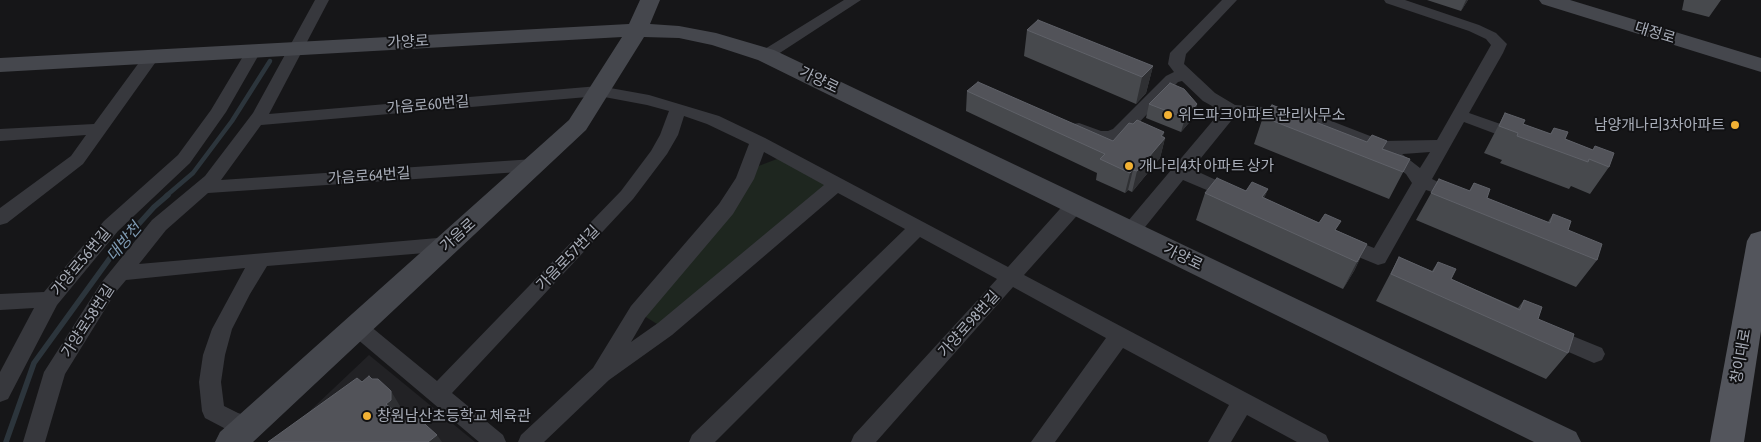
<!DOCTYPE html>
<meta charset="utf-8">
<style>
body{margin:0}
canvas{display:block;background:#161618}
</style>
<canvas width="1761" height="442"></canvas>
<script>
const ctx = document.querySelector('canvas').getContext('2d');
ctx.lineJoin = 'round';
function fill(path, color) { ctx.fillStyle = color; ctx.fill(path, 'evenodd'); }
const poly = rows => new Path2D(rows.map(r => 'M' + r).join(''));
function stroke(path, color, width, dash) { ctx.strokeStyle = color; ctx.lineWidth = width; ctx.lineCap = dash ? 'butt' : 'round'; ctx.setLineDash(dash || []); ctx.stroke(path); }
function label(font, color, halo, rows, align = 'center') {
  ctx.font = font + ' "Asap Condensed","Noto Sans KR",sans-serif'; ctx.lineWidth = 4; ctx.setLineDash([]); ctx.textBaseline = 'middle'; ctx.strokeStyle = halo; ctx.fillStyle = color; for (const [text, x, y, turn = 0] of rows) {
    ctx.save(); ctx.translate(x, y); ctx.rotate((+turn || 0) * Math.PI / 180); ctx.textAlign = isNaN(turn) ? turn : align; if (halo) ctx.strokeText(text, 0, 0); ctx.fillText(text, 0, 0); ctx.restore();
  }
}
fill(poly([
 [369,355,475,442,277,442]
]), '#222225');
fill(poly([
 [785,156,837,184,665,329,638,312,748,170]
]), '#1e261f');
stroke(poly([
 [166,196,193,173,232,121,270,61]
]), '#2c353c', 4.5);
stroke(poly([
 [6,442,34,363,118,247,154,207,168,195]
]), '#2c353c', 5.5);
fill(poly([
 [315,0,329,0,269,114,599,86,649,95,719,116,765,138,1008,267,1068,200,1075,199,1082,200,1084,205,1082,210,1024,275,1326,435,1329,442,1297,442,1247,415,1231,442,1208,442,1229,405,1123,348,1055,442,1031,442,1106,338,1013,287,876,442,851,442,854,435,997,279,920,237,715,442,689,442,692,435,905,229,838,193,672,335,609,380,544,442,518,442,521,435,593,368,631,306,719,204,736,178,749,144,707,124,684,116,678,135,667,154,633,199,452,393,503,435,506,442,479,442,350,333,347,327,350,321,357,319,364,321,437,381,621,191,651,151,660,135,669,111,647,105,599,96,261,125,221,180,534,159,540,161,543,165,540,169,534,171,208,193,166,230,139,264,449,237,456,239,459,244,456,249,449,251,267,266,250,294,232,329,225,355,221,382,224,406,238,413,257,419,260,426,257,433,249,436,224,428,205,418,202,411,199,382,203,355,212,329,245,268,126,280,115,293,65,374,45,442,23,442,44,372,101,283,152,220,205,176,253,113,315,0],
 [764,152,824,185,658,323,631,342,645,318,733,214,754,179,764,152],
 [844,0,861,0,772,58,766,60,760,58,758,55,760,52,844,0],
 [1222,0,1237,0,1186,54,1184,64,1215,93,1235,105,1303,110,1383,141,1437,140,1491,45,1486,39,1469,31,1386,3,1384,0,1405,0,1479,25,1496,33,1507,44,1503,53,1469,113,1526,133,1529,137,1526,141,1520,143,1464,122,1432,179,1438,182,1441,186,1438,190,1432,192,1426,190,1385,263,1378,265,1334,247,1331,242,1334,237,1341,235,1374,248,1412,183,1406,174,1375,151,1300,120,1235,116,1192,169,1240,191,1243,195,1240,199,1234,201,1228,199,1183,180,1137,237,1130,239,1123,237,1121,232,1123,227,1221,111,1203,101,1182,81,1178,82,1125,137,1116,141,1110,143,1092,140,1073,132,1071,128,1073,124,1079,123,1101,131,1108,131,1113,129,1166,76,1174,72,1168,64,1170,53,1222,0],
 [1430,152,1420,168,1402,154,1403,154,1430,152],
 [253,46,258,48,261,51,226,112,190,163,118,231,57,305,8,399,0,402,0,372,34,308,0,310,0,294,44,292,104,221,178,155,211,110,248,48,253,46],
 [152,51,158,53,160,56,83,164,7,223,0,225,0,208,71,156,86,135,0,141,0,129,94,124,146,53,152,51],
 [1548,326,1602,348,1605,354,1602,360,1594,363,1541,340,1538,334,1541,328,1548,326]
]), '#37383d');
fill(poly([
 [640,0,660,0,650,24,679,26,716,33,774,50,1576,432,1581,442,1534,442,758,60,712,45,679,38,644,37,586,130,253,442,215,442,220,432,569,120,622,37,0,72,0,58,629,24,640,0],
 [1539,0,1570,0,1761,58,1761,72,1542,4,1539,0]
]), '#45474d');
fill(poly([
 [1761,231,1761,331,1744,442,1710,442,1747,241,1751,234,1761,231]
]), '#53555c');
fill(poly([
 [1427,0,1468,0,1461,11],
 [1684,0,1721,0,1709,17,1682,10],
 [1027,30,1153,66,1146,93,1136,104,1024,56],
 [967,91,1113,141,1164,132,1163,136,1165,138,1160,158,1132,192,1128,190,1125,193,1096,180,1097,173,966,111],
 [1149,104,1197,104,1193,118,1181,132,1146,118],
 [1505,113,1523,124,1550,134,1554,128,1565,139,1593,150,1595,146,1609,167,1590,194,1571,186,1569,189,1500,163,1502,160,1484,153],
 [1318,114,1315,122,1410,159,1389,199,1254,144,1263,117],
 [1439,179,1469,191,1474,183,1487,198,1548,222,1553,214,1568,230,1597,260,1576,287,1416,220],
 [1268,189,1264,198,1367,244,1354,271,1343,289,1196,220,1205,193],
 [1399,257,1432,271,1438,262,1451,279,1518,308,1524,300,1538,319,1568,353,1546,379,1376,301]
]), '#47494d');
fill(poly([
 [1466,0,1468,0,1461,11],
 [1153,66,1146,93,1136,104,1142,77],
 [1197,104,1193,118,1181,132,1185,118],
 [1164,132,1161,142,1165,138,1160,158,1132,192,1137,171],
 [1133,170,1128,190,1125,193,1130,173],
 [1268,189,1257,216,1262,197],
 [1367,244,1354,271,1343,289,1357,262],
 [391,391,400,406,400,415,395,419,386,404],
 [437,435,442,442,428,442]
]), '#2f3033');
const building = poly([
 [1038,20,1153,66,1142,77,1027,30,1038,20],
 [978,82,1113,141,1129,123,1133,124,1137,120,1164,132,1161,136,1165,138,1137,171,1133,170,1130,173,1100,159,1105,154,967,91,978,82],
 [1170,83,1184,89,1197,104,1185,118,1149,104,1170,83],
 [1272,105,1298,115,1303,108,1318,114,1313,121,1367,142,1372,135,1387,141,1382,149,1410,159,1403,172,1263,117,1272,105],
 [1505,113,1525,120,1523,124,1551,134,1554,128,1568,132,1565,139,1593,150,1595,146,1614,153,1609,167,1589,159,1588,162,1517,136,1518,133,1499,126,1505,113],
 [1217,178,1246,191,1252,182,1268,189,1262,197,1319,223,1325,214,1341,221,1335,230,1367,244,1357,262,1205,193,1217,178],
 [1439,179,1470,191,1474,183,1490,189,1487,198,1550,223,1553,214,1571,221,1568,230,1602,244,1597,260,1431,193,1439,179],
 [1399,257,1433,272,1438,262,1456,269,1451,279,1520,310,1524,300,1542,307,1538,319,1574,334,1568,353,1391,274,1399,257],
 [369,376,372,379,378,379,391,391,391,400,386,404,409,424,417,417,437,435,428,442,268,442,357,378,362,382,369,376]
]);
fill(building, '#525359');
stroke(building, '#5f6168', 1);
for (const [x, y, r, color] of [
 [1168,115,5,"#f2b134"],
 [1735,125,5,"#f2b134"],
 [1129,166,5,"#f2b134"],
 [367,416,5,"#f2b134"]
]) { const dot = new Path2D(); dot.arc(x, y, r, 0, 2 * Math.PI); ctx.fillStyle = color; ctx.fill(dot); stroke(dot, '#111113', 2); }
label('15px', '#a8adb8', '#111113', [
 ["대정로",1655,33,17],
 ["가양로",408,42,-3],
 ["가양로",819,80,26],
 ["가음로60번길",428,105,-5],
 ["가음로64번길",369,176,-4],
 ["가음로",458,235,-42],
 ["가양로",1183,257,26],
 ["가음로57번길",568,258,-46],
 ["가양로56번길",81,262,-50],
 ["가양로58번길",88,321,-57],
 ["가양로98번길",969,324,-48],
 ["창이대로",1741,356,-80]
]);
label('15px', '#a8adb8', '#111113', [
 ["위드파크아파트 관리사무소",1178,115],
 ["남양개나리3차아파트",1725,125,"right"],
 ["개나리4차 아파트 상가",1139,166],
 ["창원남산초등학교 체육관",377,416]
], 'left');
label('italic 16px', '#7f9bb3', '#111113', [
 ["대방천",124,242,-50]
]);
</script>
